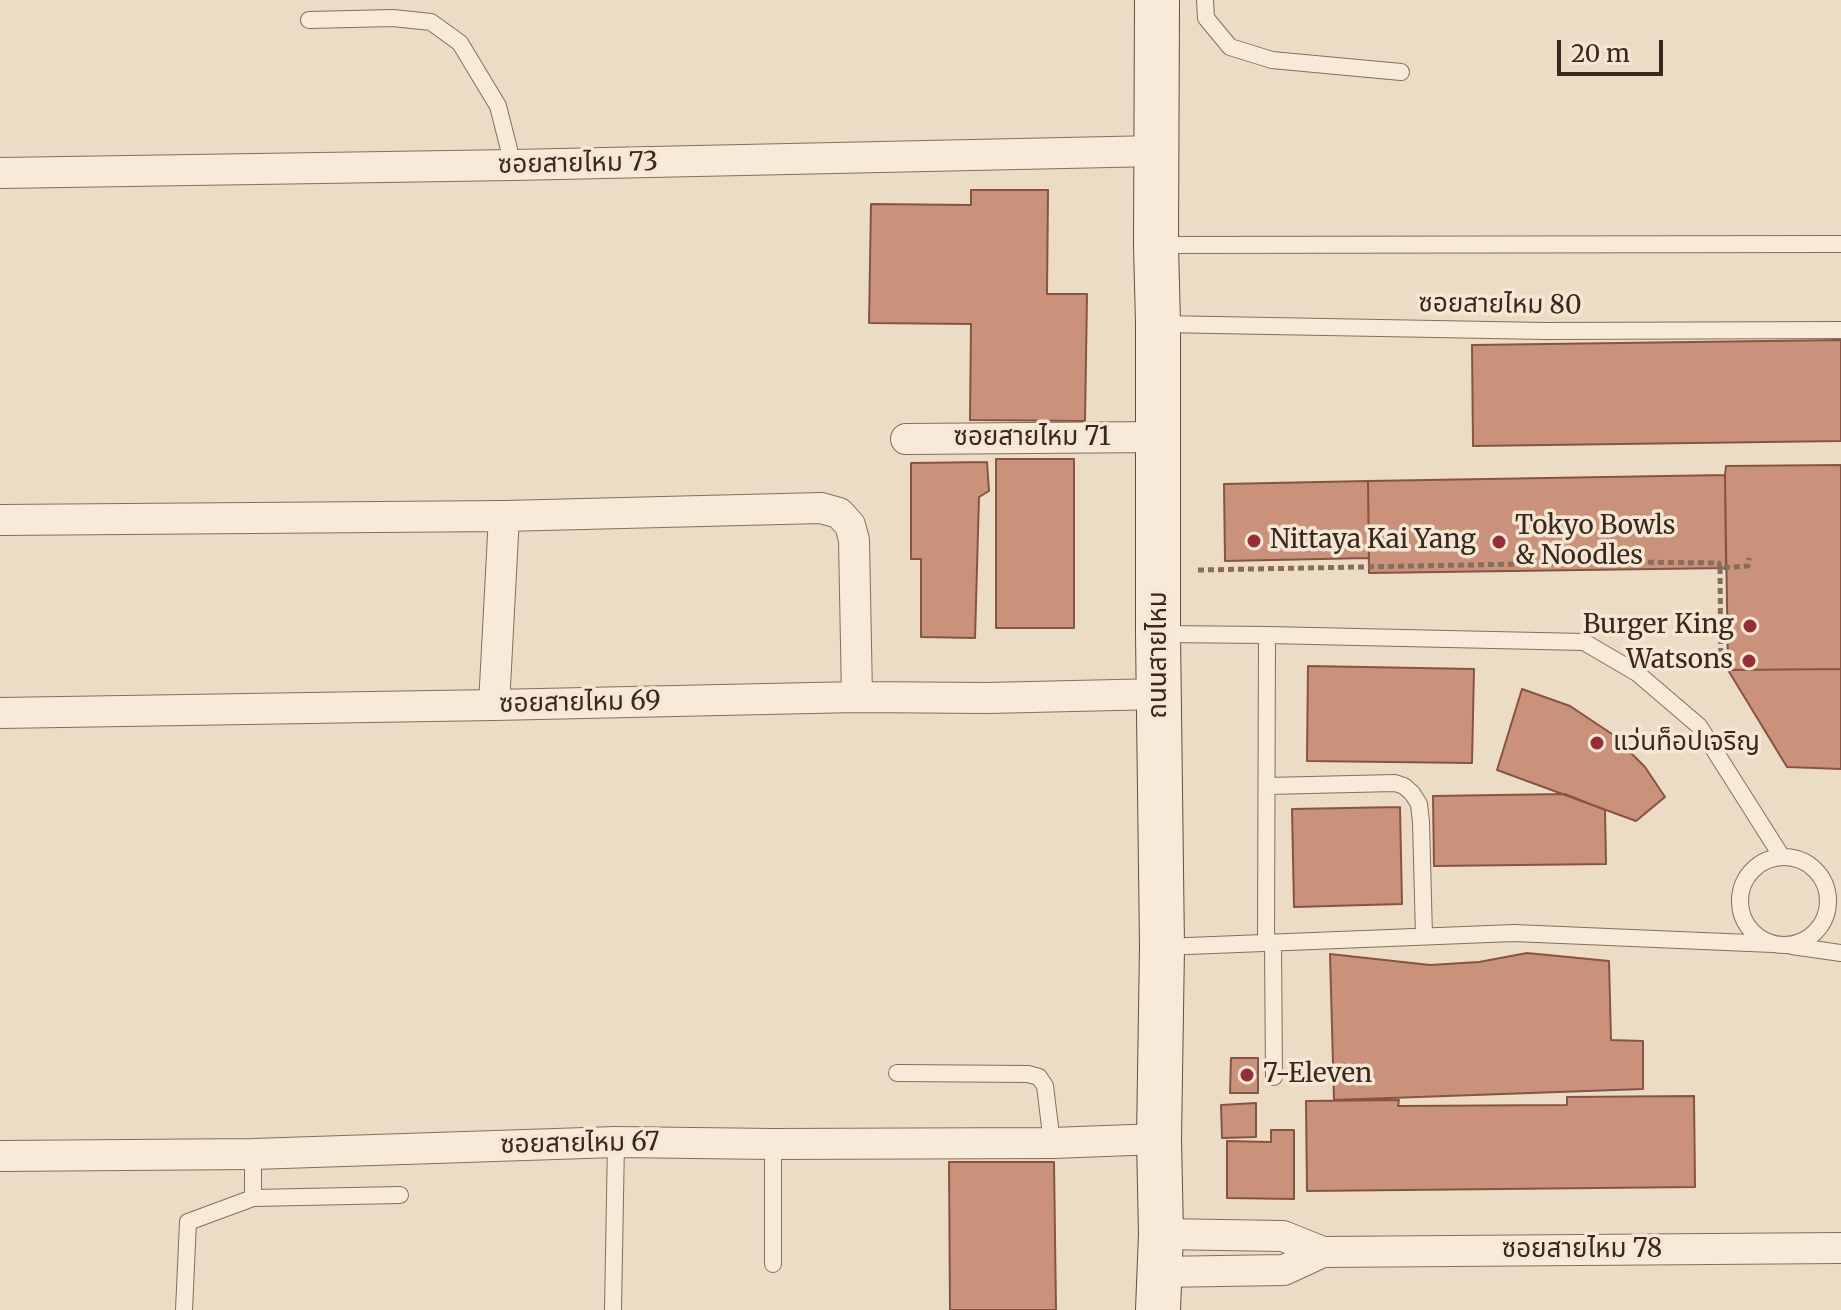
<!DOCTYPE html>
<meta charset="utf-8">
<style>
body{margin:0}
#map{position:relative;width:1841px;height:1310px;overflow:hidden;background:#eddcc5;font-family:Merriweather,serif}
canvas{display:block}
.scale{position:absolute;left:1557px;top:40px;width:106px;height:36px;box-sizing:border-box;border:4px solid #38281f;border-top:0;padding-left:10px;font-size:24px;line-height:28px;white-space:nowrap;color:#38281f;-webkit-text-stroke:6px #f5e7d4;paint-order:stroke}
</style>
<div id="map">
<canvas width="1841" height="1310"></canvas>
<div class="scale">20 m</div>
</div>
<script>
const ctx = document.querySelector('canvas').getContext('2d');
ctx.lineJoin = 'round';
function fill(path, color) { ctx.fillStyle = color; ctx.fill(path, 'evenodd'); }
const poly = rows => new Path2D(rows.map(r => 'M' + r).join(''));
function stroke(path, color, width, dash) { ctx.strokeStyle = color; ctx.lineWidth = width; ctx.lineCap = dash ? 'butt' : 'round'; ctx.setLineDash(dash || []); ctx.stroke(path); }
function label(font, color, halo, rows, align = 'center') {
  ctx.font = font + ' Merriweather,"Noto Sans Thai",serif'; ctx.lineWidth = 7; ctx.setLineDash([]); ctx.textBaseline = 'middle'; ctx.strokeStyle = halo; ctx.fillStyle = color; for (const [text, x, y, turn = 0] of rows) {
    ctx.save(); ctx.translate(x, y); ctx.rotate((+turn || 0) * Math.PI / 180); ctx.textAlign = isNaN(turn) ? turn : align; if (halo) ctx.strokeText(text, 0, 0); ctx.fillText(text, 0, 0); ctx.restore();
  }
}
const building = poly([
 [971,190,1048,190,1047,294,1087,294,1085,421,970,420,971,324,869,323,871,204,971,205,971,190],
 [1841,340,1841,441,1473,446,1472,345,1841,340],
 [996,459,1074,459,1074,628,996,628,996,459],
 [987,462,989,491,979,497,975,638,921,637,921,559,911,559,911,463,987,462],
 [1841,465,1841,669,1728,670,1725,475,1726,466,1841,465],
 [1725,475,1726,568,1369,573,1368,481,1725,475],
 [1368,481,1369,558,1225,561,1224,484,1368,481],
 [1308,666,1474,669,1472,763,1307,761,1308,666],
 [1841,669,1841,769,1787,767,1728,670,1841,669],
 [1522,689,1570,706,1612,734,1645,767,1665,797,1636,821,1497,770,1522,689],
 [1565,794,1605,810,1606,864,1434,866,1433,796,1565,794],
 [1400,807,1402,904,1294,907,1292,809,1400,807],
 [1527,953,1609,961,1611,1040,1643,1041,1643,1089,1334,1100,1330,954,1430,965,1479,962,1527,953],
 [1231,1058,1258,1058,1258,1093,1230,1093,1231,1058],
 [1694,1096,1695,1187,1307,1191,1306,1101,1399,1100,1398,1106,1567,1105,1567,1097,1694,1096],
 [1256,1103,1256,1137,1222,1138,1221,1105,1256,1103],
 [1271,1130,1294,1130,1294,1199,1227,1198,1227,1141,1271,1142,1271,1130],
 [949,1162,1054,1162,1056,1310,950,1310,949,1162]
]);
fill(building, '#ca927b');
stroke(building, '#865442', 2);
const service = poly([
 [1205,0,1206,18,1230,47,1272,60,1401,72],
 [309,20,393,18,431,22,460,43,498,106,513,165],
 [1159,245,1841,244],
 [1160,324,1545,331,1841,330],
 [1160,634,1267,635,1584,642,1637,673,1699,726,1782,857],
 [1267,786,1395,783,1404,786,1412,793,1419,804,1421,822,1424,936],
 '1740 901a44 44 0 1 1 88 0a44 44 0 1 1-88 0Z',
 [1266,942,1267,635],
 [1273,942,1274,1077],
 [1792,946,1841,953],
 [1163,947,1514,933,1773,944],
 [897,1073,1028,1074,1039,1077,1045,1086,1052,1143],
 [773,1144,773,1264],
 [253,1154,253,1198],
 [184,1310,188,1222,253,1198,400,1195],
 [613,1310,616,1142]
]);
const minor = poly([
 [0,173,513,165,1156,151],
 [906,439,1158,437],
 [0,520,504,516,821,508,839,513,850,525,854,540,857,697],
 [494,705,504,516],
 [0,713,494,705,857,697,987,698,1160,694],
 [0,1156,253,1154,616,1142,773,1144,1052,1143,1159,1139],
 [1161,1234,1283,1236,1323,1252,1841,1248],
 [1159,1272,1284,1270,1323,1252]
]);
const secondary = poly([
 [1157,0,1156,245,1158,324,1158,634,1162,947,1159,1139,1161,1234,1158,1310]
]);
stroke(service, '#876d5b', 18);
stroke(minor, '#876d5b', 32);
stroke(secondary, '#694e3e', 46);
stroke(poly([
 [1720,568,1721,671],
 [1198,570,1629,562,1719,563,1720,568,1748,566,1749,558]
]), '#876d5b', 5, [6, 4]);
stroke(service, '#f8ead8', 16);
stroke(minor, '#f8ead8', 30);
stroke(secondary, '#f8ead8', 44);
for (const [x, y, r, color] of [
 [1254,541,8,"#952d3b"],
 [1499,542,8,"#952d3b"],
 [1750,626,8,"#952d3b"],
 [1749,661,8,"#952d3b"],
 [1597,743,8,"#952d3b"],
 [1247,1075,8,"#952d3b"]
]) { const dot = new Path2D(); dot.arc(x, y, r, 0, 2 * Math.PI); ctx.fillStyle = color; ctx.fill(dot); stroke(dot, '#f5e7d4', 3); }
label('26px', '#38281f', '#f5e7d4', [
 ["ซอยสายไหม 73",578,164,-1],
 ["ซอยสายไหม 80",1500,305,1],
 ["ซอยสายไหม 71",1032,438],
 ["ถนนสายไหม",1159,655,-90],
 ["ซอยสายไหม 69",580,703,-1],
 ["ซอยสายไหม 67",580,1144,-1],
 ["ซอยสายไหม 78",1582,1250]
]);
label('26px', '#38281f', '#f5e7d4', [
 ["Tokyo Bowls",1515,527],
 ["& Noodles",1515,557],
 ["Nittaya Kai Yang",1270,541],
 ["Burger King",1734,626,"right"],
 ["Watsons",1733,661,"right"],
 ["แว่นท็อปเจริญ",1613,743],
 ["7-Eleven",1263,1075]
], 'left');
</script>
